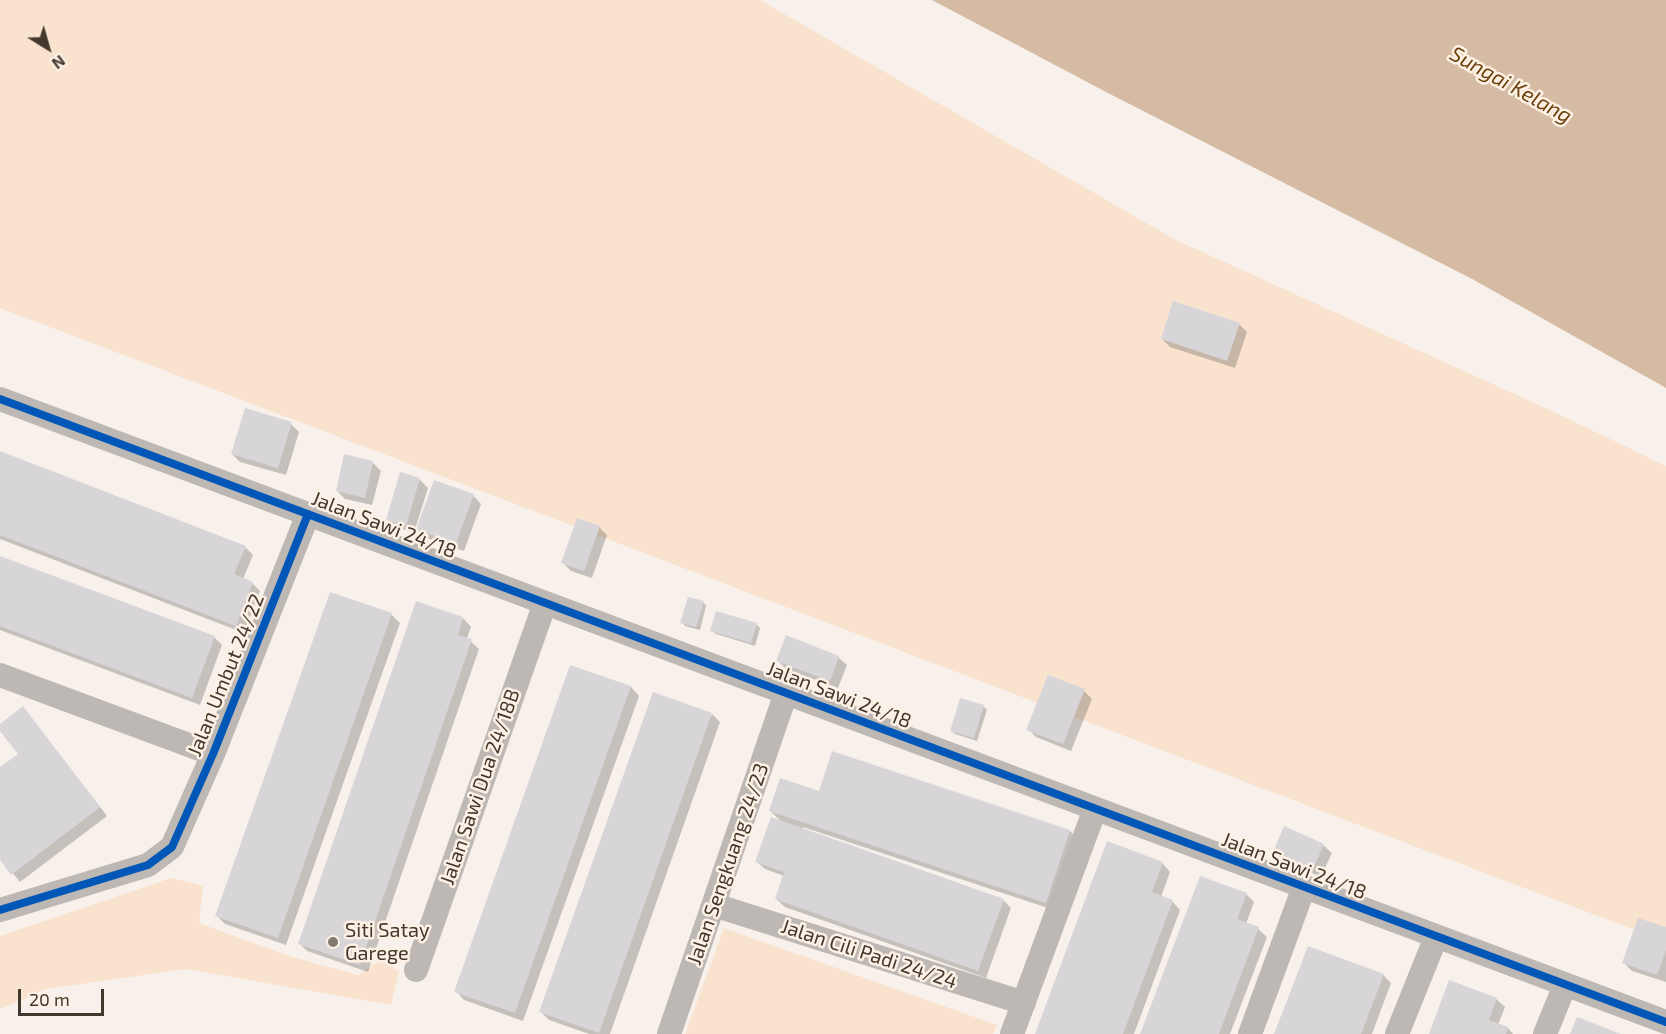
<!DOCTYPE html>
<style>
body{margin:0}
#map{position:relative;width:1666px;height:1034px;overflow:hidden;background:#f8f1eb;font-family:"Exo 2",sans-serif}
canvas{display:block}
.north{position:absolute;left:18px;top:18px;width:60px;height:60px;-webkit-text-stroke:4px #fdf1e6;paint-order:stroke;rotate:143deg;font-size:16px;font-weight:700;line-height:24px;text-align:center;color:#43382d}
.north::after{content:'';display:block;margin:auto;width:21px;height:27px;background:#43382d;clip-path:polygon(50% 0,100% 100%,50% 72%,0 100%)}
.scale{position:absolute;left:18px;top:989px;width:86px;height:27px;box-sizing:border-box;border:3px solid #43382d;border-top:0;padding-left:8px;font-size:18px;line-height:21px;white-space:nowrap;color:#43382d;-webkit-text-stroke:4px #fdf1e6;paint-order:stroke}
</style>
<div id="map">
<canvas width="1666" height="1034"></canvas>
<div class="north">N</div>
<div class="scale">20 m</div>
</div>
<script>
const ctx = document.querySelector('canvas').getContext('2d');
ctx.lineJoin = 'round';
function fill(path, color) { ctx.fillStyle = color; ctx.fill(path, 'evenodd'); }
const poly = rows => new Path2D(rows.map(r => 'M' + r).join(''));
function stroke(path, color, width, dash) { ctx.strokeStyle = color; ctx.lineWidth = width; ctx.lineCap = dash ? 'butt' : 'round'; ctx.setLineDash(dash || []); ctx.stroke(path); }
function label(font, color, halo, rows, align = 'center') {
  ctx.font = font + ' "Exo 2",sans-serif'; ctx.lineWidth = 5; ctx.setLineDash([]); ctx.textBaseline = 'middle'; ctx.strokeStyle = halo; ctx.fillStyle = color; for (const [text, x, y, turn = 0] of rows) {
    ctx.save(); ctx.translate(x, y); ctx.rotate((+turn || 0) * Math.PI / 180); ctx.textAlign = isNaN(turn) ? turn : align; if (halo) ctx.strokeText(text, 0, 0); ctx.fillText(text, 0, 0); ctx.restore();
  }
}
fill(poly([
 [0,0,760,0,1174,239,1552,411,1666,466,1666,942,0,308],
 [171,878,203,886,199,923,289,956,358,975,383,958,399,972,391,1005,186,969,46,989,0,1009,0,936],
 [724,928,997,1025,993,1034,685,1034]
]), '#f9e3cf');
fill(poly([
 [932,0,1666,0,1666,388,1474,280,1106,92]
]), '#d5bba4');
fill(poly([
 [1239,324,1247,332,1235,368,1170,347,1162,339],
 [291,424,299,432,286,475,240,462,232,454],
 [0,452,245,547,253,555,243,579,252,583,260,591,244,633,0,539],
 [345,456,373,463,381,471,372,505,345,499,337,491],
 [401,474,420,480,428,488,414,533,396,527,388,519],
 [473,495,481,504,464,551,426,538,418,530],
 [599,527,607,535,592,578,571,571,563,563],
 [0,557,214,637,222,645,200,705,0,630],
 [331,594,392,615,400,623,286,945,225,924,217,916],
 [703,602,706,606,700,630,685,626,682,622],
 [463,618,471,627,467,638,479,649,368,972,307,951,299,943],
 [756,624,760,628,755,646,716,634,712,631],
 [838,657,847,665,838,688,786,669,778,661],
 [571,667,631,687,639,696,523,1021,464,1000,456,991],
 [1084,691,1092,699,1071,751,1036,737,1028,729],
 [983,706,987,710,977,741,955,734,952,731],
 [23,708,107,816,20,882,0,857,0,769,20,754,0,725],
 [712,714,720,722,610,1034,589,1034,549,1020,541,1012],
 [833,753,1070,831,1078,839,1054,910,803,827,802,830,1003,900,1011,908,986,978,785,907,776,899,784,876,765,869,756,861,783,823,770,811,819,793],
 [1323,845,1332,853,1321,877,1283,860,1275,852],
 [1162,863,1170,872,1161,897,1172,901,1180,910,1134,1034,1037,1034],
 [1246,894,1254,902,1246,924,1258,929,1267,937,1230,1034,1142,1034],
 [1666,929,1666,982,1632,971,1624,963],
 [1383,975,1391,983,1372,1034,1276,1034],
 [1496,999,1505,1007,1498,1025,1508,1028,1513,1034,1431,1034]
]), '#0003');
fill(poly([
 [1173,301,1240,323,1227,361,1161,339],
 [245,408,292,422,278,468,231,454],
 [0,451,246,546,234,574,253,582,236,626,0,535],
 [344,454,373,461,365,498,336,491],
 [400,472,420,478,406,526,386,520],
 [434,480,474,494,456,543,416,530],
 [577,518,600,526,584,571,561,563],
 [0,556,215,636,192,698,0,626],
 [330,592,392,613,278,938,215,916],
 [688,597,704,601,696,627,680,623],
 [416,601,463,617,458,635,472,639,360,965,298,944],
 [716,611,757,623,751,643,710,631],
 [786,635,839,656,830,681,776,661],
 [570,665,631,686,515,1013,454,992],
 [1048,675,1085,689,1063,744,1026,730],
 [653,692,712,713,599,1033,539,1012],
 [960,698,984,705,974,738,950,731],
 [23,706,100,807,11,875,0,860,0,767,18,754,0,731,0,724],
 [832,751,1070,830,1046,903,769,811,780,778,819,791],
 [771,817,1004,899,978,971,775,899,784,872,755,862],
 [1284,826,1324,844,1313,869,1273,852],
 [1107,841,1163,862,1152,892,1173,900,1123,1034,1035,1034],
 [1200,876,1247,893,1237,919,1259,927,1241,975,1219,1034,1140,1034],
 [1638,918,1666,927,1666,950,1657,975,1622,963],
 [1308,946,1384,974,1361,1034,1274,1034],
 [1449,980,1497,998,1489,1020,1508,1027,1506,1034,1429,1034],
 [1577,1017,1621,1034,1570,1034]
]), '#d8d5d9');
stroke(poly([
 [0,399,1666,1022],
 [0,675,213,754],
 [714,905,1024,1003],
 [0,910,148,865,172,847,213,754,308,514],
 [416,970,545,603],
 [669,1034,786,693],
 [1012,1034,1095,809],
 [1250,1034,1304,887],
 [1397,1034,1436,937],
 [1545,1034,1565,985]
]), '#bdb8b3', 24);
stroke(poly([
 [0,399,1666,1022],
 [0,910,148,865,172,847,213,754,308,514]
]), '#0057b8', 8);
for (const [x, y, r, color] of [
 [333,942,6,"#827970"]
]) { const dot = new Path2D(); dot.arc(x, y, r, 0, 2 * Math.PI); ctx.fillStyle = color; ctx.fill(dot); stroke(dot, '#fdf1e6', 2); }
label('20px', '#43382d', '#fdf1e6', [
 ["Jalan Sawi 24/18",384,525,21],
 ["Jalan Umbut 24/22",226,675,-68],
 ["Jalan Sawi 24/18",839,695,21],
 ["Jalan Sawi Dua 24/18B",480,787,-71],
 ["Jalan Sengkuang 24/23",728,864,-71],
 ["Jalan Sawi 24/18",1294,866,21],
 ["Jalan Cili Padi 24/24",869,954,18]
]);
label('20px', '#43382d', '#fdf1e6', [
 ["Siti Satay",345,930],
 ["Garege",345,953]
], 'left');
label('italic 21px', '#6d410b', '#fdf1e6', [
 ["Sungai Kelang",1511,85,29]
]);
</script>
